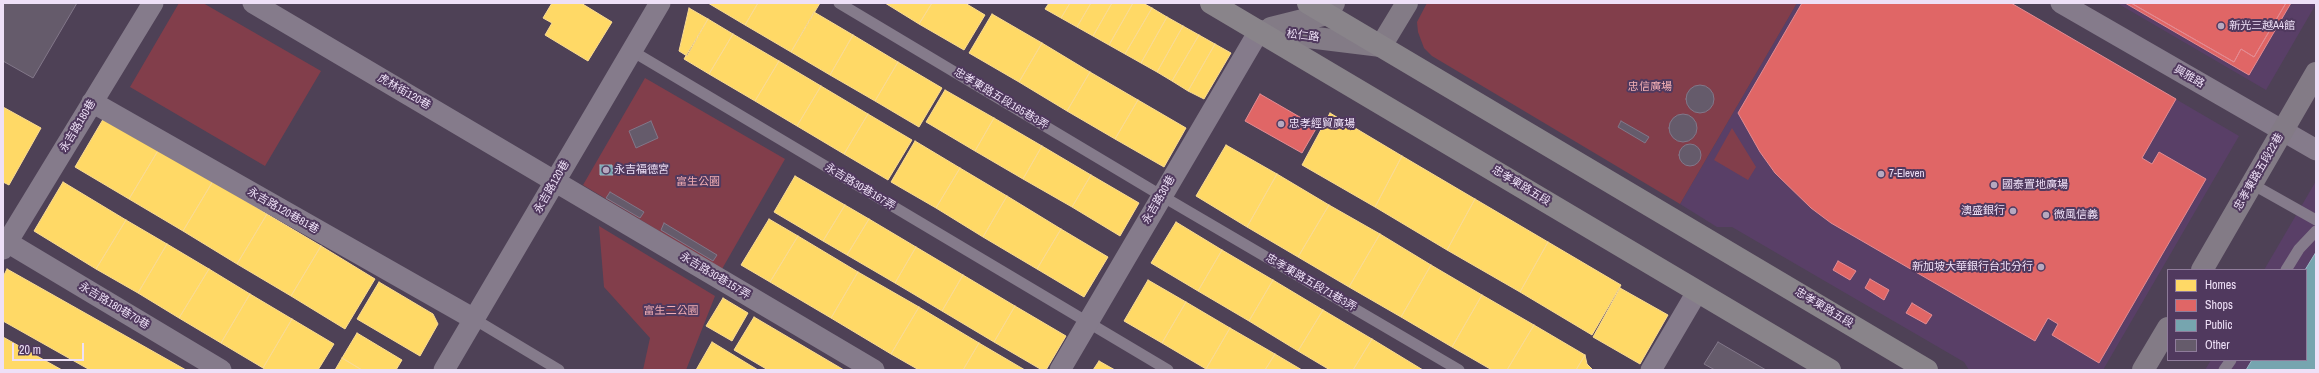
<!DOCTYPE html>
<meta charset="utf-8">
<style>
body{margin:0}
#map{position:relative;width:2319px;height:373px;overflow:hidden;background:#4e4156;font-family:"Archivo Narrow",sans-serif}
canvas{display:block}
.frame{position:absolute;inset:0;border:4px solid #eee0f7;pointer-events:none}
.legend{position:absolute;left:2167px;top:269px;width:140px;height:92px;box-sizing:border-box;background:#50395e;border:1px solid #8f7c9b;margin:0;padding:5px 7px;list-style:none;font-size:12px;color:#eee0f7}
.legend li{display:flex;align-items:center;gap:8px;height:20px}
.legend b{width:20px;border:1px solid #8f7c9b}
.scale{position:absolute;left:12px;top:343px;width:72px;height:18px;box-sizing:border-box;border:2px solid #eee0f7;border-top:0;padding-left:5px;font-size:12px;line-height:14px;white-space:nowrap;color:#eee0f7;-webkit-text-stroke:3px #50395e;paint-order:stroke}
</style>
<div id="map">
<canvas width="2319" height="373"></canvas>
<div class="frame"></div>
<ul class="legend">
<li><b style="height:11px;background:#ffd966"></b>Homes</li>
<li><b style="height:11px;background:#e06666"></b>Shops</li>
<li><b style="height:11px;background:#76a5af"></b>Public</li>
<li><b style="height:11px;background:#655b6b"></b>Other</li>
</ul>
<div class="scale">20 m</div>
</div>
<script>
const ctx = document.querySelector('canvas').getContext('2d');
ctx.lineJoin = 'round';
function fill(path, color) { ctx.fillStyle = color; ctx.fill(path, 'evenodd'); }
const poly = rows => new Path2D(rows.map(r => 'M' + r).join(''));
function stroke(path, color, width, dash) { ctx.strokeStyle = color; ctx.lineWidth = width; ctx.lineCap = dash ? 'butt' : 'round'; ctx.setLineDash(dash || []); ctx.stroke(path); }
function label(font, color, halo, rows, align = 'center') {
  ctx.font = font + ' "Archivo Narrow","Noto Sans TC",sans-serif'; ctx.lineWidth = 4; ctx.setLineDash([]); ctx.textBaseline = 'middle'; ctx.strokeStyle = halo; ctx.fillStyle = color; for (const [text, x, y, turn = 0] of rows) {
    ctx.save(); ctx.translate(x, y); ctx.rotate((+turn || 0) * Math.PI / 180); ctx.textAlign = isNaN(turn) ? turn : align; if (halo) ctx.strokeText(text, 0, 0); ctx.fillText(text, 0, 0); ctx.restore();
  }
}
fill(poly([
 [1797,3,2011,3,2239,136,2103,370,1969,370,1964,362,1732,227,1717,227,1680,204],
 [2117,3,2316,3,2316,4,2266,90],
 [2316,181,2316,370,2205,370,2211,360,2306,360,2306,270,2264,270]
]), '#593f67');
fill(poly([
 [179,3,203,3,321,71,265,166,130,87],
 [1427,3,1797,3,1680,204,1432,56,1424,48,1418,32,1417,22],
 [645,78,785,159,722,269,583,185],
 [1732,128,1756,167,1748,180,1714,160],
 [599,226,715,296,686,370,643,370,650,338,604,287]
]), '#823e4b');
const homes = poly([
 [552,3,581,3,612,22,588,61,545,35,552,23,543,18,552,3],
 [708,3,758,3,745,25,708,3],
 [758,3,820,3,791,52,745,25,758,3],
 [885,3,932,3,919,24,885,3],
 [932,3,965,3,985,15,964,50,919,24,932,3],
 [1049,3,1070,3,1061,18,1045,9,1049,3],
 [1070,3,1091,3,1077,27,1061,18,1070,3],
 [1091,3,1112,3,1093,36,1077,27,1091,3],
 [1112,3,1133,3,1109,45,1093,36,1112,3],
 [1133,3,1143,3,1152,8,1125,54,1109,45,1133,3],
 [689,8,708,19,687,56,679,51,689,8],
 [1152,8,1167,17,1141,63,1125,54,1152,8],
 [814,12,853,35,830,75,791,52,814,12],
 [992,14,1042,43,1019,82,969,53,992,14],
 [1167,17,1183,26,1157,72,1141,63,1167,17],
 [708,19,733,34,709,74,684,59,708,19],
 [1183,26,1199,35,1172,81,1157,72,1183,26],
 [733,34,779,61,755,101,709,74,733,34],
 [853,35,898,62,875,101,830,75,853,35],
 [1199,35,1215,44,1188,91,1172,81,1199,35],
 [1042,43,1090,72,1067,111,1019,82,1042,43],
 [1215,44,1231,53,1204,99,1188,91,1215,44],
 [779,61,821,86,797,126,755,101,779,61],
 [898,62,942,88,919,127,875,101,898,62],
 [1090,72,1138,100,1115,139,1067,111,1090,72],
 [821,86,868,114,844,154,797,126,821,86],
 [945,90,994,118,975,151,926,122,945,90],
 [1138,100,1186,128,1164,167,1115,139,1138,100],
 [3,107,41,128,9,185,3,182,3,107],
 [1330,113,1402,156,1375,207,1302,165,1330,113],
 [868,114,912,140,888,180,844,154,868,114],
 [105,116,159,149,129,199,75,167,105,116],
 [994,118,1042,146,1023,179,975,151,994,118],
 [915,141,960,168,936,208,891,182,915,141],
 [1226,145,1277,174,1247,227,1196,196,1226,145],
 [1042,146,1091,175,1072,207,1023,179,1042,146],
 [159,149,213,181,183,231,129,199,159,149],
 [1402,156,1475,199,1447,250,1375,207,1402,156],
 [960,168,1007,196,983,237,936,208,960,168],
 [1277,174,1329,205,1298,257,1247,227,1277,174],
 [1091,175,1139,203,1120,236,1072,207,1091,175],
 [795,176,845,205,823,241,774,212,795,176],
 [213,181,267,214,237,264,183,231,213,181],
 [63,182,126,220,96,269,34,231,63,182],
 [1007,196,1061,229,1037,269,983,237,1007,196],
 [1475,199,1548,242,1520,292,1447,250,1475,199],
 [845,205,869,219,847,255,823,241,845,205],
 [1329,205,1380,234,1349,287,1298,257,1329,205],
 [267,214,321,246,291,296,237,264,267,214],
 [769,219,798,236,770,282,741,265,769,219],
 [869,219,916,247,895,283,847,255,869,219],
 [126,220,167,244,138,293,96,269,126,220],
 [1176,222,1222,250,1198,291,1151,263,1176,222],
 [1061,229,1108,257,1084,297,1037,269,1061,229],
 [1380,234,1431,265,1401,317,1349,287,1380,234],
 [798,236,858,272,831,318,770,282,798,236],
 [1548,242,1621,285,1592,335,1520,292,1548,242],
 [167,244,209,269,179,318,138,293,167,244],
 [321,246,375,279,345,329,291,296,321,246],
 [916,247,963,275,942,311,895,283,916,247],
 [1222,250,1273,280,1249,321,1198,291,1222,250],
 [1431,265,1482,295,1452,347,1401,317,1431,265],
 [7,269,186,370,90,370,3,321,3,277,7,269],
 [209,269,250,294,221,343,179,318,209,269],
 [858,272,919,307,891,354,831,318,858,272],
 [963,275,1015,306,994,342,942,311,963,275],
 [1148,280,1186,302,1162,343,1124,321,1148,280],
 [1273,280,1323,310,1298,351,1249,321,1273,280],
 [379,282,433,314,438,324,420,356,357,319,379,282],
 [1620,288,1668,315,1640,364,1593,337,1620,288],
 [250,294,292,319,263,368,221,343,250,294],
 [1482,295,1534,325,1507,370,1492,370,1452,347,1482,295],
 [723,298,748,313,732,341,706,326,723,298],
 [1186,302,1230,328,1206,369,1162,343,1186,302],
 [1015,306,1066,336,1046,370,1042,370,994,342,1015,306],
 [919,307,979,343,963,370,919,370,891,354,919,307],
 [1323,310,1372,339,1353,370,1330,370,1298,351,1323,310],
 [754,317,844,370,768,370,734,350,754,317],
 [292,319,334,344,318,370,266,370,263,368,292,319],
 [1534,325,1585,355,1576,370,1507,370,1534,325],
 [1230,328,1275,354,1265,370,1206,369,1230,328],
 [357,333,402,360,396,370,362,370,342,358,357,333],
 [3,337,62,370,3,370,3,337],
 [1372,339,1423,370,1353,370,1372,339],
 [712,342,758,370,696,370,712,342],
 [979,343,1025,370,963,370,979,343],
 [1275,354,1302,370,1265,370,1275,354],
 [1585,355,1587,364,1593,370,1576,370,1585,355],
 [342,358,362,370,335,370,342,358],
 [1099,361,1115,370,1093,370,1099,361]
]);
fill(homes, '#ffd966');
stroke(homes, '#fadb92', 1);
const shops = poly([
 [1802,3,2011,3,2176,99,2142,158,2152,164,2159,152,2206,179,2099,363,2052,335,2058,324,2048,318,2035,341,1831,223,1811,208,1775,173,1760,152,1738,113,1802,3],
 [2125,3,2131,3,2234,62,2241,49,2254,57,2286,3,2291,3,2249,75,2125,3],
 [2131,3,2286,3,2254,57,2241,49,2234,62,2131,3],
 [1260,94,1317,127,1302,153,1245,121,1260,94],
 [1838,261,1856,271,1850,280,1833,270,1838,261],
 [1870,279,1889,290,1884,300,1865,288,1870,279],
 [1912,303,1932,315,1926,324,1906,313,1912,303]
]);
fill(shops, '#e06666');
stroke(shops, '#e48b92', 1);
const public = poly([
 [600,165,612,165,613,175,600,175,600,165],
 [2316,252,2316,370,2246,370,2252,360,2306,360,2305,270,2316,252]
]);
fill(public, '#76a5af');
stroke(public, '#9ab7c5', 1);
const building = poly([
 [3,3,77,3,33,78,3,61,3,3],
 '1686 99a14 14 0 1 1 28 0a14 14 0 1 1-28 0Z',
 '1669 128a14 14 0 1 1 28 0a14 14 0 1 1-28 0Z',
 [651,121,658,138,636,148,629,131,651,121],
 [1621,121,1649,137,1645,143,1618,127,1621,121],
 '1679 155a11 11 0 1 1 22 0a11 11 0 1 1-22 0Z',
 [610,192,644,212,640,218,606,198,610,192],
 [664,223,717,255,713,261,661,230,664,223],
 [1718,342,1766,370,1715,370,1704,364,1718,342]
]);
fill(building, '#655b6b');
stroke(building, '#827789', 1);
stroke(poly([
 [839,3,1162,196,1459,370],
 [632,51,1168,370],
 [2252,184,2316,220],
 [2286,270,2299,249,2316,231],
 [474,319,559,370],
 [2224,370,2231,360]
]), '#857b8b', 11);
stroke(poly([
 [253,3,874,370],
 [2061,3,2316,150],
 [92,102,474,319],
 [7,242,221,370],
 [3,249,153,3],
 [444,370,660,3],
 [1060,370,1259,31],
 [1651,370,1697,292]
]), '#857b8b', 21);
stroke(poly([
 [1271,28,1327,14,1334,3],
 [1259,31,1381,46,1407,3],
 [2202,270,2316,73],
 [2143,370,2168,328]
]), '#837b86', 22);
stroke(poly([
 [1211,3,1830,370],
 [1308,3,1927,370]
]), '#89848a', 22);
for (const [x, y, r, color] of [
 [2221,26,4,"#b6a8bf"],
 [1281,124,4,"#b6a8bf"],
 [606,170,4,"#b6a8bf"],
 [1881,174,4,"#b6a8bf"],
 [1994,185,4,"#b6a8bf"],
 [2013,211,4,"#b6a8bf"],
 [2046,215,4,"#b6a8bf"],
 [2041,267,4,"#b6a8bf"]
]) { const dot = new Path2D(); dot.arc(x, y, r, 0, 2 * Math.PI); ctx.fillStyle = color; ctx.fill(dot); stroke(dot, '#50395e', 1.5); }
label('11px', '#eee0f7', '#50395e', [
 ["新光三越A4館",2229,26],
 ["忠孝經貿廣場",1289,124],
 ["永吉福德宮",614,170],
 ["7-Eleven",1889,174],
 ["國泰置地廣場",2002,185],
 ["澳盛銀行",2005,211,"right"],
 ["微風信義",2054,215],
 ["新加坡大華銀行台北分行",2033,267,"right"]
], 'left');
label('11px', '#eee0f7', '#50395e', [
 ["松仁路",1303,36,7],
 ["興雅路",2189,77,30],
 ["虎林街120巷",404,92,30],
 ["忠孝東路五段165巷3弄",1001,99,31],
 ["永吉路180巷",78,126,-59],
 ["忠孝東路五段22巷",2259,172,-60],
 ["忠孝東路五段",1521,186,31],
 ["永吉路120巷",552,187,-60],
 ["永吉路30巷167弄",860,187,31],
 ["永吉路30巷",1159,200,-60],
 ["永吉路120巷81巷",283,211,30],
 ["永吉路30巷157弄",715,276,31],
 ["忠孝東路五段71巷3弄",1311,283,30],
 ["永吉路180巷70巷",114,306,31],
 ["忠孝東路五段",1824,308,31]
]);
label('11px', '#f0adb3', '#50395e', [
 ["忠信廣場",1650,87],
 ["富生公園",698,182],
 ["富生二公園",671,311]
]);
</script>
